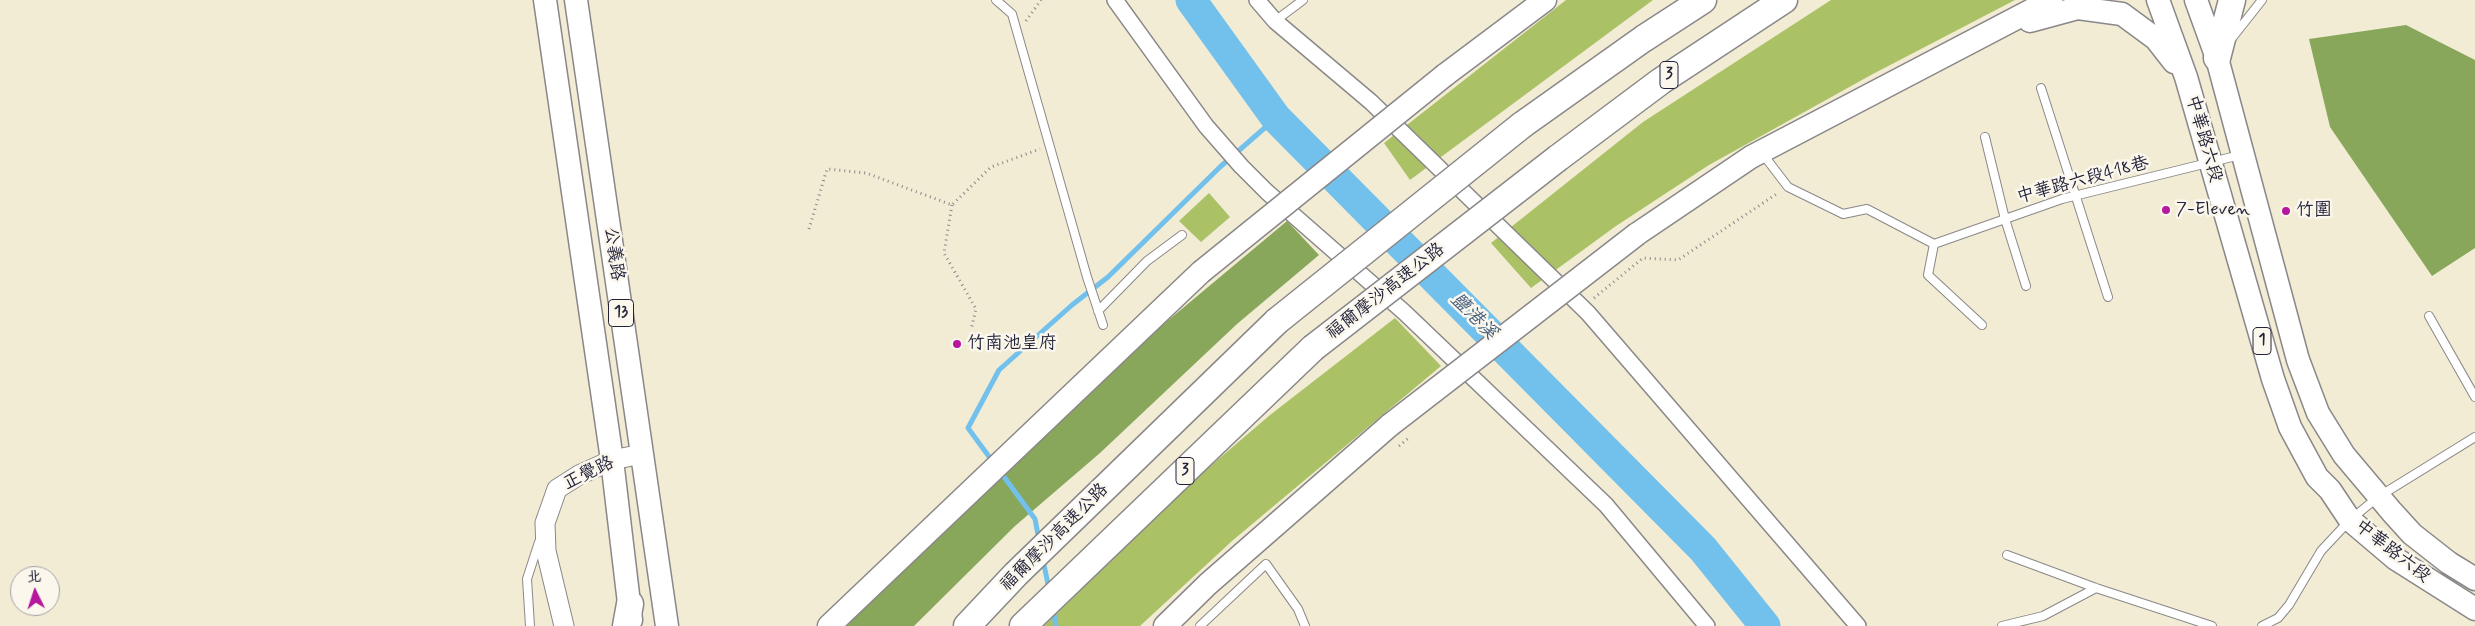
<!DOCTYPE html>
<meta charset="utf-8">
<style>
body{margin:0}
#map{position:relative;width:2475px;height:626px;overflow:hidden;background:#f2ecd5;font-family:Mynerve,"LXGW WenKai TC",sans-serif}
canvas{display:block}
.north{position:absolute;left:10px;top:566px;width:50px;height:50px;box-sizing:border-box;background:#fbf7ec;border:1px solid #a4a2a5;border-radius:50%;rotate:356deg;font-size:14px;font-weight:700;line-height:20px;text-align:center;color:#22223b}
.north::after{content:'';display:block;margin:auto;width:18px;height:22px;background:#b5179e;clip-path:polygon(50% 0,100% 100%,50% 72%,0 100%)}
</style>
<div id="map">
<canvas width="2475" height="626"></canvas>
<div class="north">北</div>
</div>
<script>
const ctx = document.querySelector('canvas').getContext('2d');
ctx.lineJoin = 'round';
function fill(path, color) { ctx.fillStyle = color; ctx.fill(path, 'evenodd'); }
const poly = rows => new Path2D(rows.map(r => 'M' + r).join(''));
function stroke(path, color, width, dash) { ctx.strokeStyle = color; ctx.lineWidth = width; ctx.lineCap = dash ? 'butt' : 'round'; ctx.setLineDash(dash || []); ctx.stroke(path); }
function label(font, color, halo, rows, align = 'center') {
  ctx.font = font + ' Mynerve,"LXGW WenKai TC",sans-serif'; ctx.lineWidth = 5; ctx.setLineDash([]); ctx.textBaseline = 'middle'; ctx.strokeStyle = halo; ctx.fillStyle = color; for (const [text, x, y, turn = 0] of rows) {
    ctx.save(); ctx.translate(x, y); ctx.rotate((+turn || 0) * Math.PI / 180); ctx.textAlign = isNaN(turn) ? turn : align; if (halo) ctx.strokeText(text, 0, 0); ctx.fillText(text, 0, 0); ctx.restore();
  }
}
fill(poly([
 [1566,0,1653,0,1410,180,1384,143],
 [1831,0,2015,0,1871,75,1709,165,1616,226,1531,288,1491,243,1643,122],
 [1209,193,1230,217,1201,242,1179,221],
 [1395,318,1441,366,1232,541,1140,626,1044,626,1194,480,1270,415]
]), '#abc166');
fill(poly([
 [2406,25,2475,60,2475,248,2432,276,2330,127,2309,39],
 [1287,221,1319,255,1237,324,1100,453,1015,526,914,626,843,626,1153,333]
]), '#88a75b');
stroke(poly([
 [993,462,968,428,999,370,1072,305,1108,277,1220,167,1276,118],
 [999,470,1035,519,1039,540],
 [1043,560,1049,589],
 [1053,609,1056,626]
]), '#72c0ec', 5);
stroke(poly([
 [1191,0,1276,118,1703,549,1765,626]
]), '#72c0ec', 31);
const service = poly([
 [996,0,1012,14,1087,277,1103,325],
 [1275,21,1303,0],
 [2232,38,2262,0],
 [2041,88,2108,297],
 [1985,137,2005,219,2026,286],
 [1762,153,1788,187,1843,214,1867,209,1934,244],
 [1934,244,2062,199,2240,155],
 [1934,244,1928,275,1982,325],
 [1098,311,1147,261,1182,235],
 [2429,316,2475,397],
 [2007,555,2096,588,2212,626],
 [530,626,527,579,539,542],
 [1200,626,1266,564,1298,609,1305,626],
 [2002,626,2043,616,2096,588],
 [2262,626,2278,618,2289,605,2321,551,2350,520,2378,497,2475,437]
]);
const minor = poly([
 [1115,0,1206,126,1241,166,1267,192,1404,312,1606,505,1707,626],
 [1257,0,1275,21,1371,102,1588,313,1858,626]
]);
const tertiary = poly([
 [564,626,546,551,545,523,557,489,579,475,612,460,642,454]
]);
const primary = poly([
 [545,0,612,460,631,620],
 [576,0,667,626],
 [2158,0,2186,77,2273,379,2290,427,2317,477,2330,490,2350,520,2396,559,2475,609],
 [2196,0,2217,58,2298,360,2318,413,2344,455,2392,512,2412,534,2449,563,2475,579],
 [2030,21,2078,8,2122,14,2156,39,2174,62],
 [1445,75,1545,0],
 [1637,234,1751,157,2051,0],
 [829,626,1201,272],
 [1165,626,1208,584,1390,425]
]);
const motorway = poly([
 [2217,58,2232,0],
 [1522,125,1643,39,1703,0],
 [1558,158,1661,81,1784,0],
 [626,626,630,604],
 [967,626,1016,574,1277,321],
 [1023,626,1313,348]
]);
stroke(service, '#8a8788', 10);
stroke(minor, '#8a8788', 18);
stroke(tertiary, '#8a8788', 21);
stroke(primary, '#8a8788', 25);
stroke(motorway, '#8a8788', 29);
stroke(poly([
 [1026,21,1041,0],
 [952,205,944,253,976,309,971,330],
 [809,229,827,169,866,173,952,205,991,167,1040,149],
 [1594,298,1643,258,1678,260,1778,193],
 [1399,446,1410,437]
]), '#8a8788', 3, [1, 4]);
stroke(service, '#fff', 8);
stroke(minor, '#fff', 15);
stroke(tertiary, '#fff', 19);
stroke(primary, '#fff', 22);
stroke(motorway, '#fff', 26);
const primaryBridge = poly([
 [1201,272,1445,75],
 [1390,425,1637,234]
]);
const motorwayBridge = poly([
 [1277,321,1522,125],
 [1313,348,1558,158]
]);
stroke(primaryBridge, '#8a8788', 25, []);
stroke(motorwayBridge, '#8a8788', 29, []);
stroke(primaryBridge, '#fff', 22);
stroke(motorwayBridge, '#fff', 26);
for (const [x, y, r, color] of [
 [2166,210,5,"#b5179e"],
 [2286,211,5,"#b5179e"],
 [957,344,5,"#b5179e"]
]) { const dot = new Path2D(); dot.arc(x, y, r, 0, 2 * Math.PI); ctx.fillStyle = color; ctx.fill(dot); stroke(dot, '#fbf7ec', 2); }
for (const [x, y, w] of [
 [1669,75,18],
 [621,313,25],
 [2262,341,18],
 [1185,471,18]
]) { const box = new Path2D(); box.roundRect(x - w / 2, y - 13.5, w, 27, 4); ctx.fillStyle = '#fbf7ec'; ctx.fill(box); stroke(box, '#22223b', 1); }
label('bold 16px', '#22223b', null, [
 ["3",1669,75],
 ["13",621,313],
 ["1",2262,341],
 ["3",1185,471]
]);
label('18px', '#22223b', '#fbf7ec', [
 ["中華路六段",2203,139,74],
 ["中華路六段418巷",2083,181,-15],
 ["公義路",613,254,82],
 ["福爾摩沙高速公路",1386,292,-38],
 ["正覺路",589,474,-26],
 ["福爾摩沙高速公路",1055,538,-45],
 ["中華路六段",2392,552,38]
]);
label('18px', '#22223b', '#fbf7ec', [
 ["7-Eleven",2176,210],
 ["竹圍",2296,211],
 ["竹南池皇府",967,344]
], 'left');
label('italic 19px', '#3e5979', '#fbf7ec', [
 ["鹽港溪",1473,317,45]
]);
</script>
